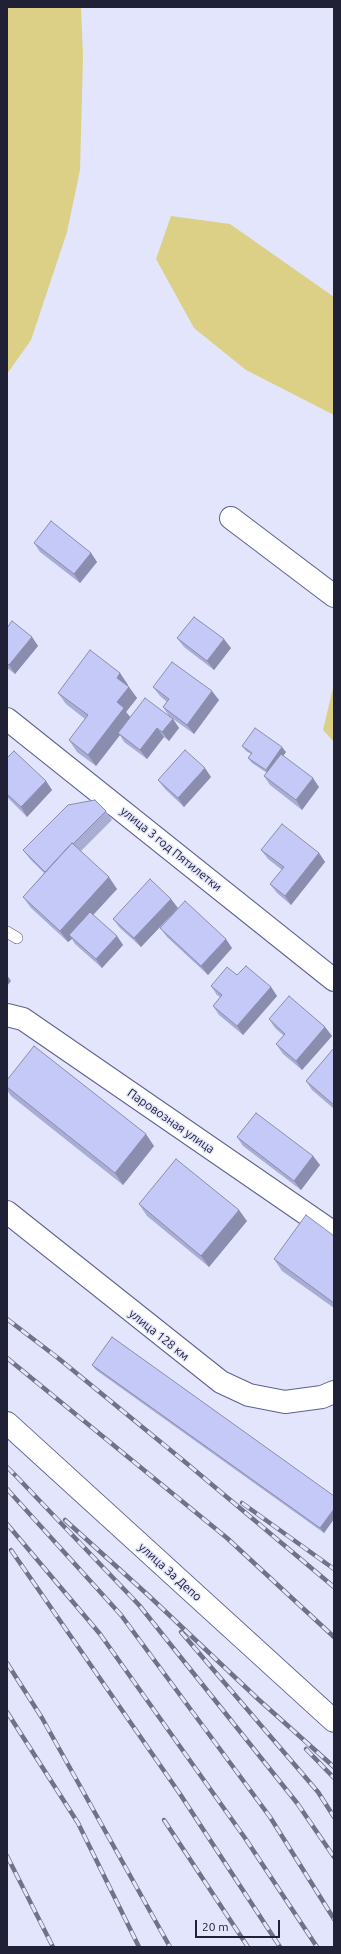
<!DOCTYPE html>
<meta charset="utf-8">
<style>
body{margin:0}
#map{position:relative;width:341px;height:1954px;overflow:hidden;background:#e3e5fd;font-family:Ubuntu,sans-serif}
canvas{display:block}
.frame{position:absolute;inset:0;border:8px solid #202136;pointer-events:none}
.scale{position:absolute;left:195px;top:1920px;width:85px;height:18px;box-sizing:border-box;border:2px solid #202136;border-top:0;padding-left:5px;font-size:12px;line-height:14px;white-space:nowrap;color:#202136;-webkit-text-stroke:3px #e3e5fd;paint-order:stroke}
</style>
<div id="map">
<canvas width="341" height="1954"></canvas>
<div class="frame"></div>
<div class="scale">20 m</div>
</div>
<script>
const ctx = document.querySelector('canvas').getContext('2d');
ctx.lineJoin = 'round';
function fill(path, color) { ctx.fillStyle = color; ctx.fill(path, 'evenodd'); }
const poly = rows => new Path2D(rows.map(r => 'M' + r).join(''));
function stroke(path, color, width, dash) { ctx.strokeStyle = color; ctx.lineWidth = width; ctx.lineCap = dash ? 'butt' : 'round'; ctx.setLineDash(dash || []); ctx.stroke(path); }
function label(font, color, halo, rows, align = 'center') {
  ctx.font = font + ' Ubuntu,sans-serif'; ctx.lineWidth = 3; ctx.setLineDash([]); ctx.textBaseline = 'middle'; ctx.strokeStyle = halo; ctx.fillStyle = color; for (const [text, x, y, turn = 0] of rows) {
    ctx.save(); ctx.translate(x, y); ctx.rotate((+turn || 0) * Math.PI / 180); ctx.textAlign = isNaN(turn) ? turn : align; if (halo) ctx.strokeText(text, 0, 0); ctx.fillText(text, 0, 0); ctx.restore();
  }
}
fill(poly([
 [7,7,81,7,83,57,80,170,67,232,31,340,7,374],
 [171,216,230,224,334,297,334,415,246,370,194,328,156,259],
 [334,684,334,742,323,730]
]), '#dbd085');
const service = poly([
 [7,932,17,938]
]);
const minor = poly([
 [231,518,334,596],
 [7,719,334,980],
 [7,1015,23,1019,334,1233],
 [7,1423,334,1721]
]);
const tertiary = poly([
 [7,1212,221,1382,249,1395,285,1402,322,1397,334,1392]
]);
stroke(service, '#5e6093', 12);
stroke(minor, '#5e6093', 24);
stroke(tertiary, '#5e6093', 24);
stroke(service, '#fff', 11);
stroke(minor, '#fff', 22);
stroke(tertiary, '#fff', 22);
const rail = poly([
 [7,1319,58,1358,185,1462,334,1587],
 [7,1358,227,1538,334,1637],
 [7,1467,20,1480],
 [16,1476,139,1605,297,1803,334,1857],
 [7,1489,121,1615,270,1817,334,1919],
 [242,1503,334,1569],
 [65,1520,148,1595,258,1699,334,1767],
 [7,1524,100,1634,245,1838,317,1947],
 [11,1550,180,1794,280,1947],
 [181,1632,318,1792,334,1817],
 [7,1663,42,1718,170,1947],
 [7,1712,78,1823,139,1947],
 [306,1749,334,1778],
 [164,1820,248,1947],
 [7,1856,53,1947]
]);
stroke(rail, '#707288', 4.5);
stroke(rail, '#e3e5fd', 3, [9]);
fill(poly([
 [34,543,91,553,97,562,80,583,40,552],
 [7,628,32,637,38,646,15,674,7,668],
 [177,638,231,648,214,670,184,647],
 [120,673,128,685,128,686,137,698,126,712,130,717,173,719,179,728,169,741,164,737,147,759,124,742,120,735,96,766,77,752,69,740,85,719,66,704,58,693],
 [153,687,219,700,194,734,169,716,163,707,167,702,160,696],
 [242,746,286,752,283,756,319,787,302,810,270,785,264,776,267,773,252,763,248,758,251,754,246,751],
 [7,758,46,781,52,790,27,817,7,797],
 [211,777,184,807,165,789,158,780],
 [106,811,112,820,81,851,117,889,93,915,117,936,123,945,102,968,75,944,72,939,68,942,31,908,23,897,44,873,30,859,23,850],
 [261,850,319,853,325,862,291,905,277,893,270,884,282,870,268,859],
 [178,908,141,947,120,928,113,919],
 [160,928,232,948,208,975,167,937],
 [237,975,271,987,277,996,243,1035,219,1015,213,1006,220,997,217,995,211,986],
 [269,1019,325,1027,332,1036,302,1070,283,1054,276,1044,284,1036,275,1028],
 [334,1048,334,1109,312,1090,306,1081],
 [7,1080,154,1146,123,1185,11,1096,7,1090],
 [237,1137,313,1156,320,1165,301,1190,243,1146],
 [139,1204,247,1221,209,1267,147,1216],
 [334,1236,334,1308,282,1271,274,1259],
 [92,1365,334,1496,334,1519,324,1533,96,1370]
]), '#a9add4');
fill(poly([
 [91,553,97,562,80,583,74,574],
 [32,637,38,646,15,674,9,665],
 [224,639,231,648,214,670,207,661],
 [120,673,128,685,125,689,117,678],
 [129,687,137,698,126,712,132,719,118,733,120,735,96,766,88,755,117,702],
 [212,691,219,700,194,734,187,725],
 [173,719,179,728,169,741,162,732],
 [157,728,164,737,147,759,140,750],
 [282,747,286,752,269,775,266,770],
 [205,768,211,777,184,807,178,798],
 [313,778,319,787,302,810,296,800],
 [46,781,52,790,27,817,21,807],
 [319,853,325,862,291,905,285,896],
 [109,877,117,889,72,938,69,935,72,939,68,942,60,931],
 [171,899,178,908,141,947,134,938],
 [117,936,123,945,102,968,96,959],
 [226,939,232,948,208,975,201,966],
 [7,975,11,981,7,986],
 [271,987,277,996,243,1035,237,1026],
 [325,1027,332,1036,302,1070,296,1061],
 [146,1134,154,1146,123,1185,115,1173],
 [313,1156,320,1165,301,1190,294,1181],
 [239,1210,247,1221,209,1267,201,1256],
 [334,1509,334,1519,324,1533,320,1528]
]), '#8a8dad');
const building = poly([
 [51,521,91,553,74,574,34,543,51,521],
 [194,617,224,639,207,661,177,638,194,617],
 [12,621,32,637,9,665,7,664,7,628,12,621],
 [90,650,120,673,117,678,129,687,117,702,124,708,88,755,69,740,88,715,58,693,90,650],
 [172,662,212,691,187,725,163,707,169,699,153,687,172,662],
 [145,698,173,719,162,732,157,728,140,750,118,733,145,698],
 [255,728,282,747,266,770,248,758,252,753,242,746,255,728],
 [185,750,205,768,178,798,158,780,185,750],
 [14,751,46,781,21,807,7,794,7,758,14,751],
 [281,754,313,778,296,800,264,776,281,754],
 [95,800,106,811,73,844,72,843,45,872,23,850,68,805,95,800],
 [282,824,319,853,285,896,270,884,284,867,261,850,282,824],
 [72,843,109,877,60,931,23,897,72,843],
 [150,879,171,899,134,938,113,919,150,879],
 [185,901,226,939,201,966,160,928,185,901],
 [90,912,117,936,96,959,69,935,90,912],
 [246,966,271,987,237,1026,213,1006,222,995,211,986,227,967,237,975,246,966],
 [289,996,325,1027,296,1061,276,1044,285,1034,269,1019,289,996],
 [34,1046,146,1134,115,1173,7,1087,7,1080,34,1046],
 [334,1048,334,1105,306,1081,334,1048],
 [256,1113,313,1156,294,1181,237,1137,256,1113],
 [176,1159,239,1210,201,1256,139,1204,176,1159],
 [306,1215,334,1236,334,1239,333,1241,334,1242,334,1303,274,1259,306,1215],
 [112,1337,334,1496,334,1509,320,1528,92,1365,112,1337]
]);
fill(building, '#c5c9f7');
stroke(building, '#8a8dad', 1);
label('12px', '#202136', '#e3e5fd', [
 ["улица 3 год Пятилетки",171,849,39],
 ["Паровозная улица",171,1121,35],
 ["улица 128 км",159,1335,39],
 ["улица За Депо",170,1572,42]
]);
</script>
